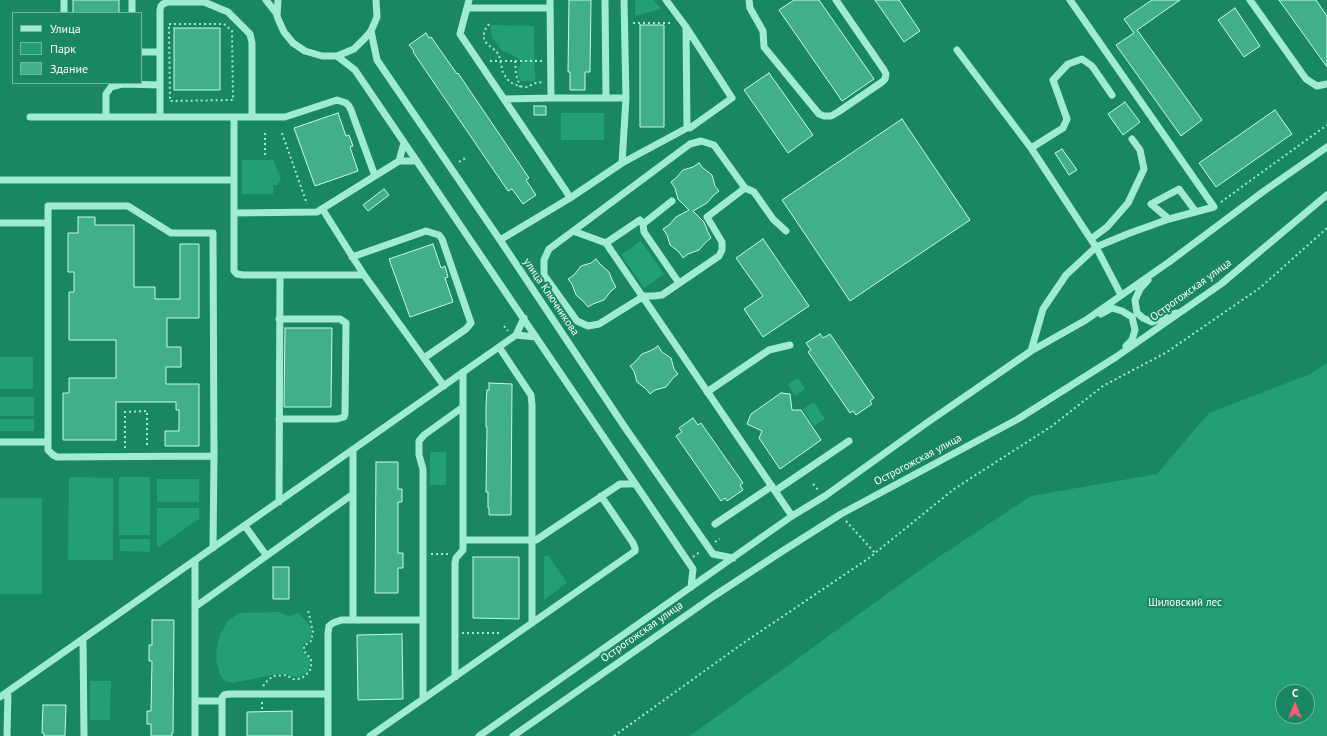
<!DOCTYPE html>
<meta charset="utf-8">
<style>
body{margin:0}
#map{position:relative;width:1327px;height:736px;overflow:hidden;background:#198664;font-family:"PT Sans",sans-serif}
canvas{display:block}
.legend{position:absolute;left:12px;top:12px;width:130px;height:72px;box-sizing:border-box;background:#198664;border:1px solid #75b6a2;margin:0;padding:5px 7px;list-style:none;font-size:12px;color:#fff}
.legend li{display:flex;align-items:center;gap:8px;height:20px}
.legend b{width:20px;border:1px solid #75b6a2}
.north{position:absolute;left:1275px;top:684px;width:40px;height:40px;box-sizing:border-box;background:#198664;border:1px solid #75b6a2;border-radius:50%;rotate:0deg;font-size:11px;font-weight:700;line-height:16px;text-align:center;color:#fff}
.north::after{content:'';display:block;margin:auto;width:14px;height:18px;background:#ff5b77;clip-path:polygon(50% 0,100% 100%,50% 72%,0 100%)}
</style>
<div id="map">
<canvas width="1327" height="736"></canvas>
<ul class="legend">
<li><b style="height:5px;background:#a0ecd3"></b>Улица</li>
<li><b style="height:11px;background:#229f76"></b>Парк</li>
<li><b style="height:11px;background:#42af8c"></b>Здание</li>
</ul>
<div class="north">С</div>
</div>
<script>
const ctx = document.querySelector('canvas').getContext('2d');
ctx.lineJoin = 'round';
function fill(path, color) { ctx.fillStyle = color; ctx.fill(path, 'evenodd'); }
const poly = rows => new Path2D(rows.map(r => 'M' + r).join(''));
function stroke(path, color, width, dash) { ctx.strokeStyle = color; ctx.lineWidth = width; ctx.lineCap = dash ? 'butt' : 'round'; ctx.setLineDash(dash || []); ctx.stroke(path); }
function label(font, color, halo, rows, align = 'center') {
  ctx.font = font + ' "PT Sans",sans-serif'; ctx.lineWidth = 4; ctx.setLineDash([]); ctx.textBaseline = 'middle'; ctx.strokeStyle = halo; ctx.fillStyle = color; for (const [text, x, y, turn = 0] of rows) {
    ctx.save(); ctx.translate(x, y); ctx.rotate((+turn || 0) * Math.PI / 180); ctx.textAlign = isNaN(turn) ? turn : align; if (halo) ctx.strokeText(text, 0, 0); ctx.fillText(text, 0, 0); ctx.restore();
  }
}
fill(poly([
 [635,0,654,0,661,9,635,16],
 [490,25,534,26,535,81,521,81,518,74,518,69,521,63,521,60,505,51,503,52,492,37],
 [561,113,604,113,604,140,561,140],
 [242,160,273,160,281,178,277,185,273,185,273,194,242,194],
 [641,241,664,274,644,288,621,255],
 [0,357,33,357,33,389,0,389],
 [1327,363,1327,736,690,736,934,560,1031,496,1157,474,1209,413,1310,374],
 [1283,692,1307,692,1307,716,1283,716],
 [798,378,805,389,795,396,788,384],
 [0,397,34,397,34,416,0,416],
 [814,402,825,419,814,426,803,409],
 [0,419,34,419,34,431,0,431],
 [430,452,446,452,446,485,430,485],
 [69,477,113,478,113,560,68,560],
 [119,477,150,477,150,535,119,535],
 [157,479,199,479,199,502,157,502],
 [0,498,42,498,42,594,0,594],
 [157,508,199,508,199,519,157,548],
 [120,539,150,539,150,552,120,551],
 [548,555,567,583,544,600,544,557],
 [279,612,288,616,294,615,298,612,311,627,312,632,311,638,307,642,303,645,303,652,310,659,309,667,308,671,301,676,298,677,290,676,286,674,277,674,233,683,228,682,223,679,220,674,217,664,216,654,218,640,222,631,229,620,239,613],
 [90,681,111,681,110,720,90,720]
]), '#229f76');
const building = poly([
 [73,0,119,0,119,13,73,13,73,0],
 [569,0,591,0,590,72,585,72,585,90,570,90,570,72,568,72,569,0],
 [794,0,819,0,874,79,842,101,779,10,794,0],
 [875,0,899,0,920,31,904,42,875,0],
 [1152,0,1180,0,1137,30,1202,120,1181,136,1116,45,1134,33,1124,19,1152,0],
 [1279,0,1316,0,1327,16,1327,67,1279,0],
 [1235,8,1260,46,1244,57,1218,20,1235,8],
 [640,25,664,25,664,127,640,127,640,25],
 [174,28,220,28,220,90,174,90,174,28],
 [426,33,429,38,431,37,457,74,458,73,529,178,526,180,536,195,523,204,512,189,508,191,413,52,414,51,409,45,426,33],
 [769,73,813,135,788,153,744,90,769,73],
 [1125,102,1140,122,1123,135,1108,114,1125,102],
 [534,106,546,106,546,115,534,115,534,106],
 [1275,110,1292,134,1216,187,1199,163,1275,110],
 [338,113,346,136,349,135,353,146,350,147,358,171,315,186,294,128,338,113],
 [902,119,970,220,850,301,782,200,902,119],
 [1062,149,1077,170,1069,175,1055,153,1062,149],
 [699,163,703,168,712,175,715,186,719,191,714,195,707,203,693,211,704,222,708,232,711,238,706,242,699,250,688,254,683,258,679,252,670,245,667,235,663,229,669,225,676,217,689,210,678,199,675,188,671,182,676,178,683,170,693,167,699,163],
 [384,189,389,195,368,211,363,205,384,189],
 [78,217,95,217,95,225,134,225,134,287,155,287,155,299,180,299,180,244,199,244,199,318,167,318,167,347,181,347,181,367,166,367,166,384,199,384,199,446,165,446,165,431,179,431,179,410,176,410,176,402,116,402,116,440,63,440,63,393,69,393,69,378,116,378,116,340,69,340,69,292,74,292,74,272,68,272,68,233,78,233,78,217],
 [763,239,809,306,763,337,744,309,763,296,736,258,763,239],
 [433,244,441,268,445,266,448,277,445,278,453,302,410,317,389,259,433,244],
 [596,259,600,264,609,272,613,282,616,287,611,291,604,300,593,304,588,307,584,302,576,295,572,284,568,279,574,275,581,266,591,263,596,259],
 [285,328,332,328,331,407,284,407,285,328],
 [820,334,823,338,830,334,874,398,870,401,872,404,856,415,853,411,850,413,808,352,811,350,806,343,820,334],
 [658,346,662,352,671,358,674,369,678,374,673,378,666,387,655,390,650,394,646,389,637,382,634,371,630,366,635,362,642,354,652,350,658,346],
 [489,383,512,384,511,515,489,515,489,508,488,508,488,492,486,492,487,427,486,427,486,405,487,390,489,390,489,383],
 [781,393,790,394,792,410,801,410,821,440,780,469,759,438,762,431,747,424,751,414,781,393],
 [693,418,698,425,701,423,743,483,740,485,743,490,727,501,725,498,721,501,676,436,682,432,679,428,693,418],
 [376,462,398,462,398,489,402,489,402,502,398,502,398,553,403,553,403,568,398,568,398,593,375,593,376,462],
 [473,557,519,557,519,619,473,618,473,557],
 [273,567,289,567,289,599,273,599,273,567],
 [152,620,174,620,173,733,172,733,172,736,151,736,151,724,147,724,147,711,151,711,152,661,149,661,149,645,152,645,152,620],
 [402,634,403,699,358,700,357,635,402,634],
 [43,705,66,705,65,736,44,736,44,733,42,733,43,705],
 [292,711,292,736,247,736,247,712,292,711]
]);
fill(building, '#42af8c');
stroke(building, '#c5f9e8', 1);
stroke(poly([
 [633,23,671,23],
 [169,24,224,24,232,31,233,100,170,101,169,24],
 [489,24,484,31,484,39,487,44,496,51,499,55,503,73,508,80,513,84,523,87,527,87,536,83,543,82],
 [490,61,543,61],
 [515,61,516,74,520,87],
 [265,133,265,157],
 [282,133,307,204],
 [459,162,467,157],
 [1221,202,1327,125],
 [504,326,508,331],
 [125,448,125,412,147,411,147,448],
 [813,484,819,491],
 [846,521,875,553],
 [715,542,720,539],
 [431,554,448,554],
 [693,557,701,551],
 [462,633,502,633],
 [263,686,267,681,273,676,286,675,293,679,298,679,302,678,309,672,311,668,311,659,304,651,304,646,311,641,313,632,308,610],
 [262,702,262,709],
 [614,736,742,644,869,558,954,489,1052,426,1103,386,1167,352,1261,287,1327,228]
]), '#a0ecd3', 2, [2, 3]);
stroke(poly([
 [64,0,64,13],
 [132,0,132,13],
 [266,0,277,14],
 [278,0,277,16,279,21,284,32,293,43,305,51,322,56,337,56,354,49,365,38,371,31,377,17,376,0],
 [469,0,460,34,566,191,570,198],
 [550,0,551,98,626,98,622,163],
 [605,0,606,98],
 [624,0,626,98],
 [749,0,750,8,763,31,764,47,819,114,824,116,831,116,838,112,882,82,885,79,886,74,884,70,836,0],
 [1070,0,1214,207,1169,219,1130,233,1096,247,1121,295],
 [1250,0,1306,79,1317,86,1327,84],
 [467,8,550,8],
 [686,27,687,128],
 [371,31,377,60,500,240,624,426,713,554,733,558],
 [957,50,1031,148,1096,247,1066,275,1043,309,1031,351],
 [141,52,160,52],
 [337,56,355,70,693,569,691,587],
 [504,99,551,98],
 [30,117,285,117,337,100,346,103,349,106,351,110,375,176],
 [106,117,106,94,111,87,122,84,160,85],
 [160,117,160,10,161,6,163,4,168,2,204,2,228,12,250,34,252,43,252,117],
 [234,117,234,271,237,274,243,275,364,275],
 [1031,148,1063,128,1067,119,1053,80,1068,64,1082,59,1092,66,1112,95],
 [399,161,404,143],
 [0,180,234,180],
 [745,188,707,217,722,242,722,250,719,256,662,295,654,296,644,296,599,324,588,326,577,321,544,275,544,260,549,249,690,144,701,141,714,145,745,188,754,192,773,219,786,231],
 [672,201,643,224,644,232,679,283],
 [48,206,128,206,171,233,213,233,214,456,57,457,53,455,48,450,48,206],
 [323,210,364,275,444,386],
 [234,213,317,212,399,161,416,161],
 [1169,219,1151,204,1179,189,1196,212],
 [0,223,48,223],
 [643,224,640,220,606,243,775,491],
 [573,231,606,243],
 [1091,239,1107,227,1128,203,1144,169,1140,150,1132,139],
 [500,240,570,198,622,163,687,128,690,128,732,98,686,27,666,0],
 [352,257,426,231,439,235,442,239,471,323,466,329,424,358],
 [1148,280,1140,289,1135,300,1137,313,1143,318,1152,322,1176,313],
 [1101,314,1112,308,1122,311,1132,317,1135,330,1132,340,1126,346],
 [516,335,536,337],
 [499,347,531,395,532,405,532,623],
 [707,392,769,350,790,345],
 [279,419,337,419,344,417,345,414,346,323,340,319,279,319],
 [0,442,48,442],
 [353,450,353,620,423,620,423,469,419,455,419,441,424,435,463,407],
 [279,502,280,275],
 [792,516,775,491,849,441],
 [715,524,772,486],
 [245,526,266,555],
 [463,540,536,540,620,484,635,484],
 [213,548,214,456],
 [195,607,353,494],
 [423,620,423,699],
 [83,639,84,736],
 [455,677,455,563,456,558,463,550,463,372],
 [0,697,516,335,524,318],
 [195,701,222,701,222,698,224,695,229,694,328,694,328,633,329,626,333,623,341,620,353,620],
 [7,736,8,692],
 [195,736,195,560],
 [222,736,222,701],
 [328,736,328,694],
 [370,736,635,551,635,548,633,543,601,496],
 [479,736,792,516,825,496,928,422,1031,351,1086,320,1169,262,1264,191,1327,147],
 [513,736,714,596,781,552,841,514,1018,419,1116,357,1221,284,1327,195]
]), '#a0ecd3', 7);
label('11px', '#fff', '#198664', [
 ["Острогожская улица",1191,290,-36],
 ["улица Ключникова",551,297,56],
 ["Острогожская улица",918,460,-28],
 ["Острогожская улица",642,632,-35]
]);
label('11px', '#fcfffe', '#198664', [
 ["Шиловский лес",1185,603]
]);
</script>
